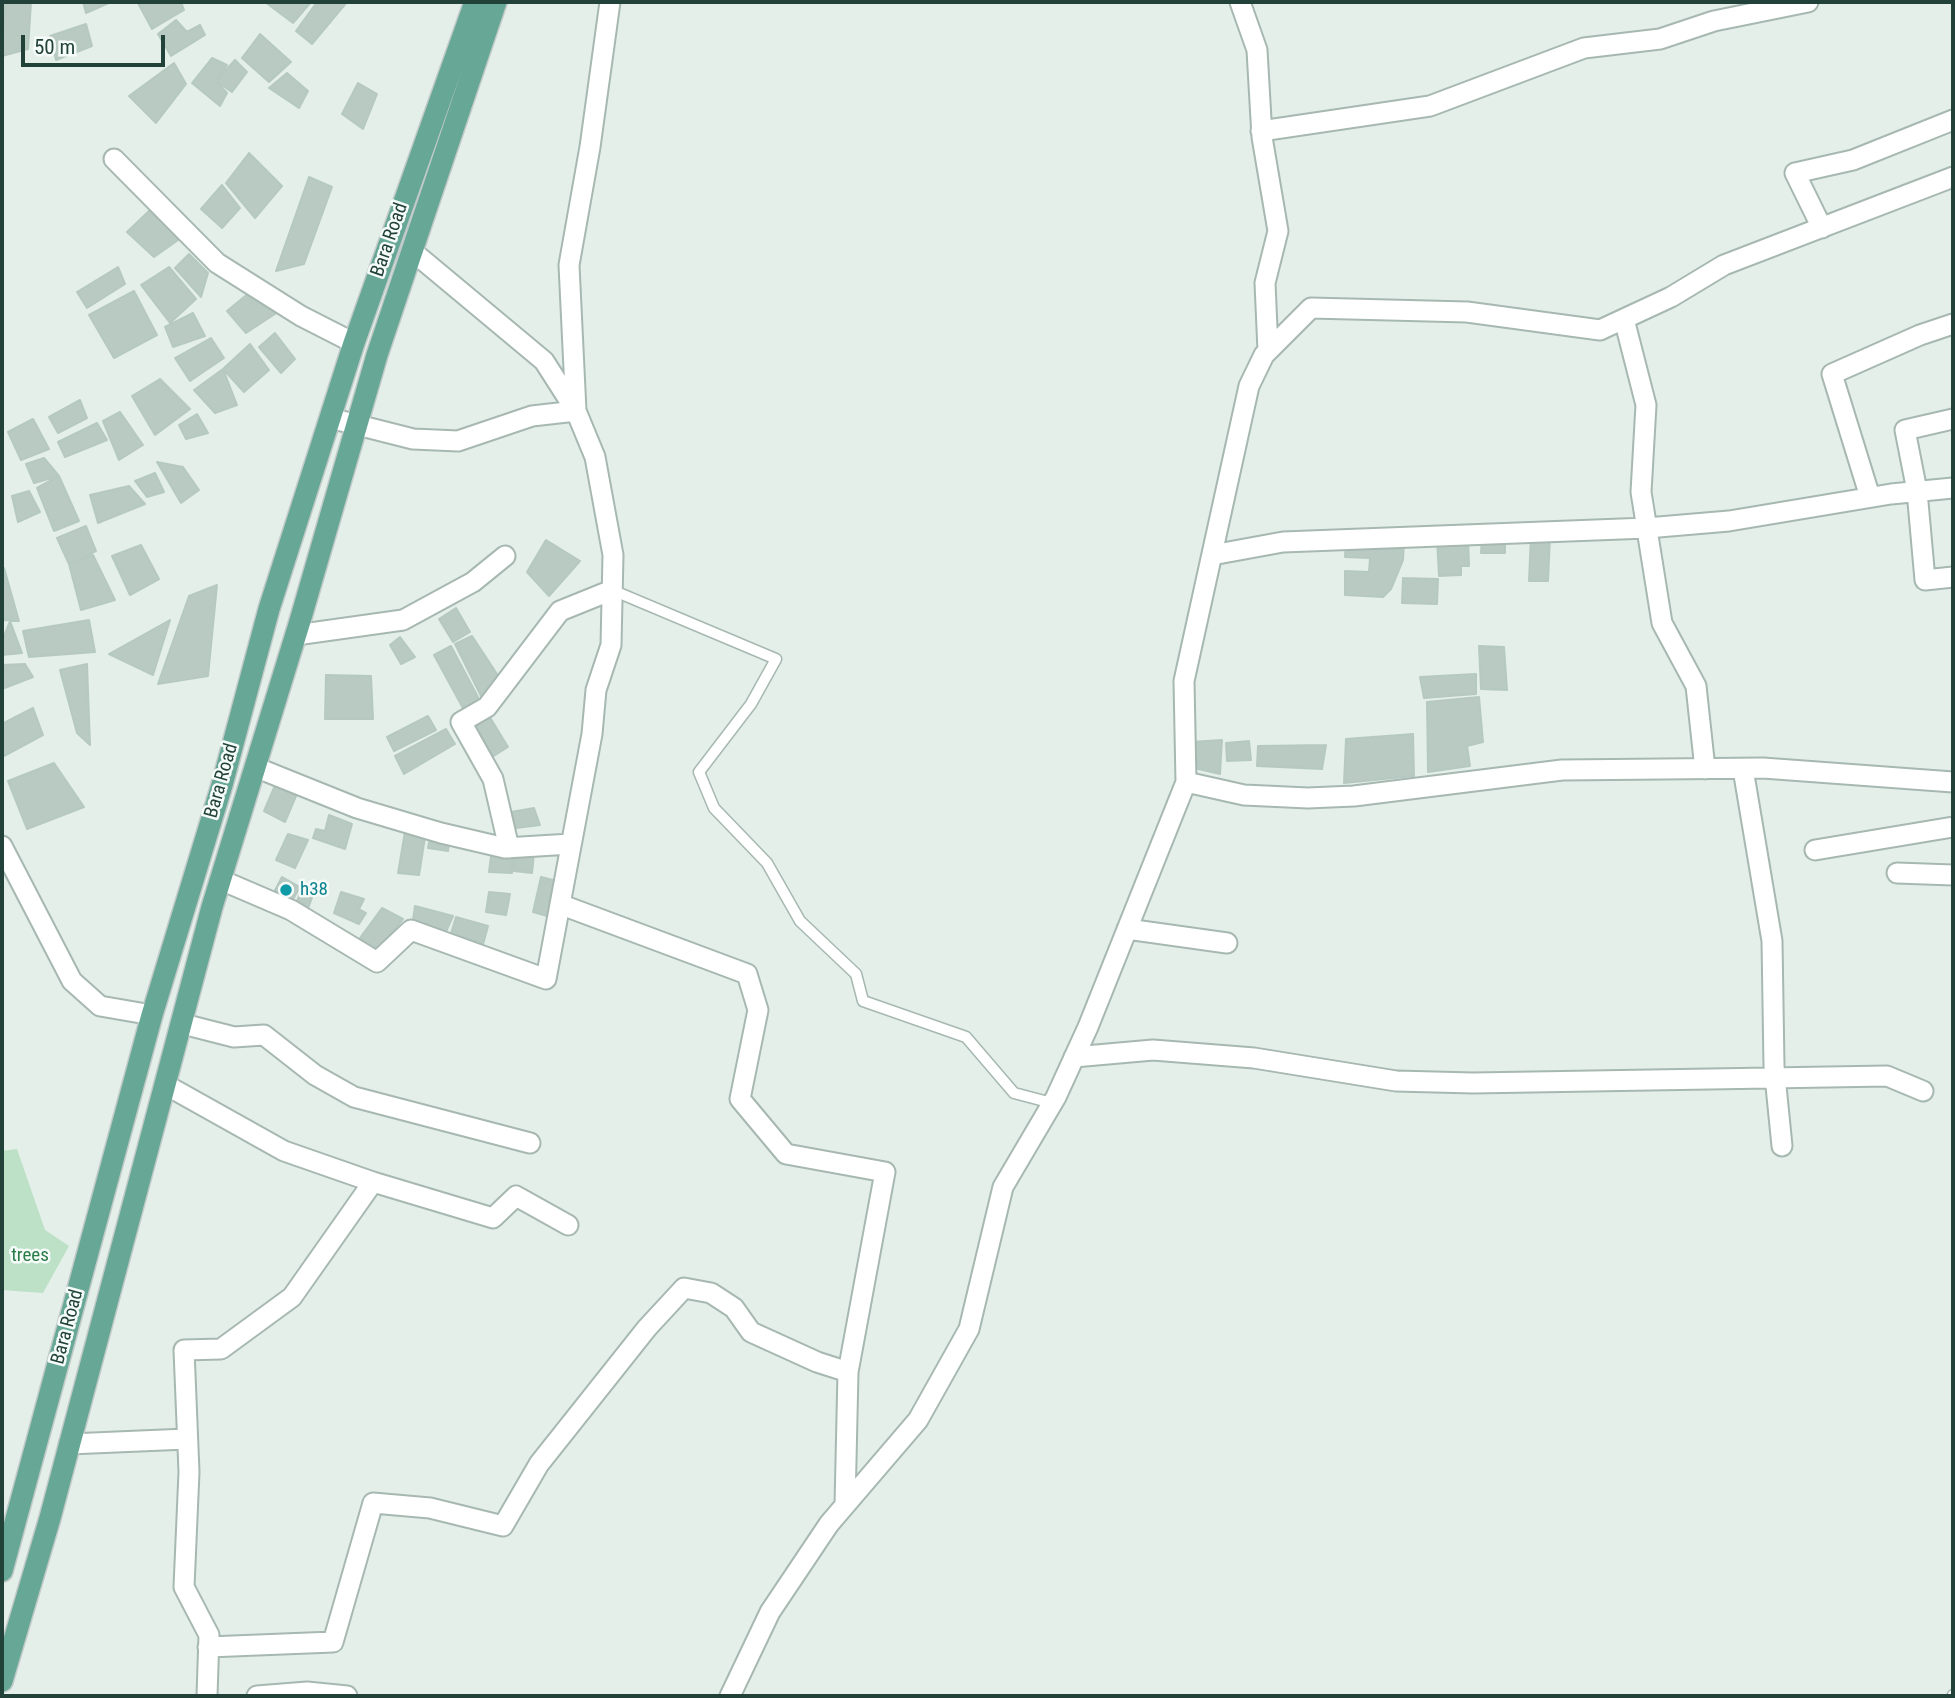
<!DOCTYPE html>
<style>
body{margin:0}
#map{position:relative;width:1955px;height:1698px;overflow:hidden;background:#e4efea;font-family:"Roboto Condensed",sans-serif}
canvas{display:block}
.frame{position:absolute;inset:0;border:4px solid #224239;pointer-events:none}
.scale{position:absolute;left:21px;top:35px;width:144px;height:32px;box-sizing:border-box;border:4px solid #224239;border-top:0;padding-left:9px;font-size:21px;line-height:24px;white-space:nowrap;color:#224239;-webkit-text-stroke:5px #f5fbf8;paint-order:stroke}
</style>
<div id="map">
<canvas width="1955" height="1698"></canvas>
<div class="frame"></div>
<div class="scale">50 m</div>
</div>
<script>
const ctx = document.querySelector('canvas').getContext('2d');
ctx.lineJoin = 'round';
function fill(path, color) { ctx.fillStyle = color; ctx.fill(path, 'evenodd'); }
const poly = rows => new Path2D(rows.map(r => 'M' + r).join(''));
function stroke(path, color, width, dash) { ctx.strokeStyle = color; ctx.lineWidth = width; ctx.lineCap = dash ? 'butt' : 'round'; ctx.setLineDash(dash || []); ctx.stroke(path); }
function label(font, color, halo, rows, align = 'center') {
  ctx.font = font + ' "Roboto Condensed",sans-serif'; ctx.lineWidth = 5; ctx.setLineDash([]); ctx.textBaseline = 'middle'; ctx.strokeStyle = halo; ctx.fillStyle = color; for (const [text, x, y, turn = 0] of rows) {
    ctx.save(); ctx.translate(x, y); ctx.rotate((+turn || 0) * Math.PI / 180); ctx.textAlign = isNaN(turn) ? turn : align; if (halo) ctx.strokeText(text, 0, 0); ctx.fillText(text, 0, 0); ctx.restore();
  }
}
fill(poly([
 [17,1149,45,1230,69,1246,43,1293,2,1290,2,1151]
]), '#bce1c6');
const building = poly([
 [5,2,31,2,28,49,2,56,5,2],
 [83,2,111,2,86,13,83,2],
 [181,2,184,10,152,29,138,3,181,2],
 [265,2,311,2,293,23,265,2],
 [317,2,347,2,312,44,296,31,317,2],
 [176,20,187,32,200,25,205,35,171,56,158,34,176,20],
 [86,24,92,46,56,60,50,36,86,24],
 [260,34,291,62,269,82,242,58,260,34],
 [212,58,227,65,216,81,227,93,220,106,192,83,212,58],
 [235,60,247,72,232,92,216,81,235,60],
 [174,63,186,84,156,123,129,96,174,63],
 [287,73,308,91,299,108,269,88,287,73],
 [358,83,377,94,363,129,342,114,358,83],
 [249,153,282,186,255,218,226,183,249,153],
 [309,177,332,187,304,264,276,271,309,177],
 [222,185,240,208,222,228,201,209,222,185],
 [149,211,181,238,154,257,127,232,149,211],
 [189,254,208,273,201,297,175,268,189,254],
 [118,267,125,284,87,308,77,292,118,267],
 [169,267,196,299,170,323,141,285,169,267],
 [134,291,157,335,114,358,89,315,134,291],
 [250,292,278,312,246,333,227,311,250,292],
 [193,313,205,336,173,347,165,327,193,313],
 [275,333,295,359,281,373,259,347,275,333],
 [211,338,224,358,190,381,175,358,211,338],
 [250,344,269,370,244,392,223,369,250,344],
 [223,369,237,405,215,413,194,390,223,369],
 [160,379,190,409,155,435,132,396,160,379],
 [80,400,87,418,58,433,49,417,80,400],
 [120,412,143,445,119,460,103,421,120,412],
 [197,414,208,433,186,439,179,425,197,414],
 [33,419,49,449,21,460,8,432,33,419],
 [97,423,107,440,65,457,58,442,97,423],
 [44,458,59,476,34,483,26,464,44,458],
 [157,462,183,467,199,490,181,503,157,462],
 [155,473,164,492,147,497,135,481,155,473],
 [59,476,79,521,54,531,37,488,59,476],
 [129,486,145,504,98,523,90,495,129,486],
 [29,491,40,512,18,522,12,496,29,491],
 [86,526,96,551,69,564,57,538,86,526],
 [1531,535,1550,536,1548,581,1529,581,1531,535],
 [1505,536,1505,553,1481,553,1482,537,1505,536],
 [1468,537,1469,566,1461,566,1461,575,1439,576,1437,539,1468,537],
 [1346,539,1404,541,1403,560,1391,589,1383,597,1345,595,1345,571,1369,572,1370,558,1345,557,1346,539],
 [546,540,580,561,549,596,527,572,546,540],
 [141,545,159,579,130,595,112,556,141,545],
 [93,555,115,600,81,610,69,564,93,555],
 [2,568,4,568,19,621,2,620,2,568],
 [1403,578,1438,579,1437,604,1402,603,1403,578],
 [217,585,208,676,158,684,189,596,217,585],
 [456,608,470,632,453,642,439,619,456,608],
 [89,620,95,652,29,657,23,631,89,620],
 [170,620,153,675,109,654,170,620],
 [10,621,22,653,2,655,2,641,10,621],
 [472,636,499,677,483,700,455,644,472,636],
 [400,637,415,657,401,664,390,645,400,637],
 [451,646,480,701,464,710,434,655,451,646],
 [1479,646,1504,647,1507,690,1481,689,1479,646],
 [25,664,33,677,2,689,2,665,25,664],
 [87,664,90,745,77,733,60,670,87,664],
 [1476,674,1476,694,1424,698,1420,677,1476,674],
 [326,675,371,676,373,719,325,719,326,675],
 [1479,697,1483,742,1467,746,1470,766,1428,772,1427,702,1479,697],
 [480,701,508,747,492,757,475,727,463,734,453,717,480,701],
 [33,708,43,735,2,757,2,724,33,708],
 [428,716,436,730,394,751,387,737,428,716],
 [446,729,455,744,404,774,395,756,446,729],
 [1413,734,1414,776,1344,783,1346,739,1413,734],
 [1222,740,1220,774,1190,767,1191,742,1222,740],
 [1249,741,1251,760,1227,761,1226,743,1249,741],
 [1326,745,1322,769,1257,766,1258,746,1326,745],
 [54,763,84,807,27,829,8,781,54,763],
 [277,781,299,789,285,822,264,811,277,781],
 [534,808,540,825,508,829,505,813,534,808],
 [329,815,352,824,345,849,313,838,316,829,325,831,329,815],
 [406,826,426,831,419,875,398,873,406,826],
 [431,832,450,838,448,851,428,848,431,832],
 [288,834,308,840,295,868,276,860,288,834],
 [492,849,513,851,512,873,489,872,492,849],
 [515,853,534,854,532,873,514,871,515,853],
 [282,877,300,887,291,903,273,894,282,877],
 [541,877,561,882,554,918,533,912,541,877],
 [301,891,313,895,306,914,300,912,304,904,297,901,301,891],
 [341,892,364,899,359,909,366,913,359,924,334,913,341,892],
 [489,892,510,894,506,915,486,912,489,892],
 [415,906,453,916,444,936,412,927,415,906],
 [382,908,403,919,377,951,360,938,382,908],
 [456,917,488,926,482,948,450,937,456,917]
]);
fill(building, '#b9cac3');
stroke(building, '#b6c9c1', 2);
const service = poly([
 [612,590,776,659,751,704,699,772,714,808,767,863,800,921,856,974,863,1001,966,1037,1014,1093,1052,1103],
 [1953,1696,1953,1695]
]);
const minor = poly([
 [1240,2,1257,50,1262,137,1278,231,1265,283,1268,351],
 [1261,131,1430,106,1584,48,1660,39,1714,21,1808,2],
 [114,159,217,263,301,316,354,343],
 [1822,228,1795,173,1853,160,1953,120],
 [1624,319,1646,405,1641,492,1662,623,1696,686,1705,769],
 [330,418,413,439,458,441,532,416,576,411,569,265,590,147,610,2],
 [1953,419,1905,430,1917,491,1925,580,1953,577],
 [1870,497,1832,374,1920,335,1953,324],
 [1212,555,1283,542,1647,528,1729,521,1891,494,1953,488],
 [296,635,403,620,473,582,505,556],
 [255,767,357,808,441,833,505,848,571,844],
 [1743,769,1772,941,1774,1066,1782,1146],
 [1186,782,1244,795,1308,798,1354,796,1562,770,1763,768,1953,782],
 [2,846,72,981,100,1006,152,1015],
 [509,848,493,779,461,722,487,707,560,611,612,590],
 [1815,850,1953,827],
 [1897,873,1953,875],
 [221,880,291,910,377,962,411,930,546,979,592,734,596,690,611,645,613,555,595,457,576,411,544,361,412,251],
 [562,905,747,974,758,1010,740,1099,786,1154,885,1172,848,1372],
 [1127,929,1227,943],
 [183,1024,234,1037,264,1035,315,1075,354,1097,530,1143],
 [1074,1057,1153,1050,1254,1058,1396,1081,1473,1083,1887,1076,1923,1091],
 [166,1085,284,1151,373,1182,292,1297,221,1349,184,1350,189,1472,184,1587,209,1635,207,1696],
 [373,1182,493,1218,516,1196,568,1225],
 [69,1444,187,1439],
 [208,1647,333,1642,373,1503,430,1508,503,1526,539,1464,647,1328,684,1288,711,1293,734,1308,751,1332,817,1362,848,1372,845,1505],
 [257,1696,307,1692,347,1696],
 [730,1696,770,1612,829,1524,918,1420,969,1329,1003,1187,1056,1097,1088,1027,1186,782,1184,681,1249,386,1264,355,1311,308,1467,312,1600,330,1671,297,1724,265,1953,177]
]);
const primary = poly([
 [2,1571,152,1015,222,785,269,609,354,343,475,2],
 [2,1681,50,1518,212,907,300,621,377,355,496,2]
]);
stroke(service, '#a6b8b1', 13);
stroke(minor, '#a6b8b1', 23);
stroke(primary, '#c1cac8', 24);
stroke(service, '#fff', 10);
stroke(minor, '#fff', 19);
stroke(primary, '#66a796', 21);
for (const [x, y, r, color] of [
 [286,890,7,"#0f9aa8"]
]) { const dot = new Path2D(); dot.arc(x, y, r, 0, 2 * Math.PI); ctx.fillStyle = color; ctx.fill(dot); stroke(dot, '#f5fbf8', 2.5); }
label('19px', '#224239', '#f5fbf8', [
 ["Bara Road",390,240,-71],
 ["Bara Road",222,781,-74],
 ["Bara Road",68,1327,-75]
]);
label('19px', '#0d838f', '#f5fbf8', [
 ["h38",300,890]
], 'left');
label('19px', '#297c48', '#f5fbf8', [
 ["trees",30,1256]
]);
</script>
